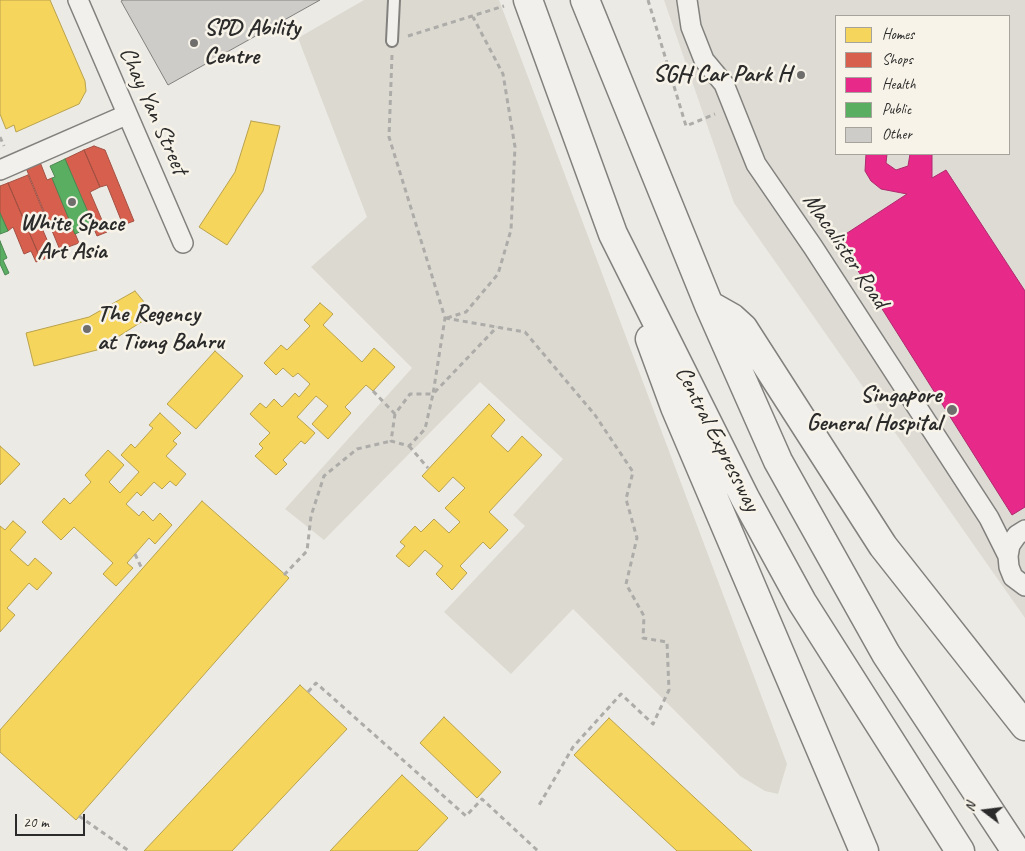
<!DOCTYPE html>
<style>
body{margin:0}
#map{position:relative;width:1025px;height:851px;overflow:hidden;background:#eceae4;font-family:Caveat,sans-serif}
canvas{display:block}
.legend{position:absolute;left:835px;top:15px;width:175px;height:140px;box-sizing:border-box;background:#f7f3e8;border:1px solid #a5a39c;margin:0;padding:6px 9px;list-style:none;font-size:15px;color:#2b2b2b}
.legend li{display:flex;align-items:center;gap:10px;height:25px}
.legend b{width:25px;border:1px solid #a5a39c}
.north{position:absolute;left:960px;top:786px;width:50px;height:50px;-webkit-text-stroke:4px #f7f3e8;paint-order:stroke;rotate:285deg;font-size:14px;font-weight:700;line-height:20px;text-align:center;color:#2b2b2b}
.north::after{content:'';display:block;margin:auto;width:18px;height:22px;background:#2b2b2b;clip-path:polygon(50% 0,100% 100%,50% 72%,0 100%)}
.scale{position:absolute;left:15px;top:814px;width:70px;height:22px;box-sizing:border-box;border:2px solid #2b2b2b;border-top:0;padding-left:6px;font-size:15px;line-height:18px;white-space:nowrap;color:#2b2b2b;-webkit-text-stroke:4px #f7f3e8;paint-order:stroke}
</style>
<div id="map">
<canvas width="1025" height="851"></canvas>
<ul class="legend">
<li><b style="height:14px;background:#f6d55c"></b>Homes</li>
<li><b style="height:14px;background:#d6604d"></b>Shops</li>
<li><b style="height:14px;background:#e7298a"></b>Health</li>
<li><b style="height:14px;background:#5aae61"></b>Public</li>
<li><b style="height:14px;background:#ceccc8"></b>Other</li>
</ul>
<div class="north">N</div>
<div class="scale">20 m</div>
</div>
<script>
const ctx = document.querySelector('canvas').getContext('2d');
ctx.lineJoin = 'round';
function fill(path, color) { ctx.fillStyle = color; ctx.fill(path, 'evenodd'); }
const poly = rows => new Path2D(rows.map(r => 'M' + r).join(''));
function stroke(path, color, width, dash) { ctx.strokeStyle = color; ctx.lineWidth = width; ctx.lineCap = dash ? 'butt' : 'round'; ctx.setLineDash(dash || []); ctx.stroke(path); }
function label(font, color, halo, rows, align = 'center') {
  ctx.font = font + ' Caveat,sans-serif'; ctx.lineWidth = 5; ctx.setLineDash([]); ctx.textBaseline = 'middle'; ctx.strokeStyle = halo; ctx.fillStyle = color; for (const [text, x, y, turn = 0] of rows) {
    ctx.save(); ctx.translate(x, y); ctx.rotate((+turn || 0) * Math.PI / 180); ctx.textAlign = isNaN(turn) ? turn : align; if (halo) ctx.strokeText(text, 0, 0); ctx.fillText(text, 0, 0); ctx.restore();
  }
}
fill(poly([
 [664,0,1025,0,1025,618,734,203],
 [836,16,1009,16,1009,154,836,154]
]), '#dddbd3');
fill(poly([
 [364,0,499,0,787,764,778,794,765,791,740,776,573,609,511,674,444,612,525,526,513,515,563,459,480,382,324,540,285,509,412,368,311,267,367,217,298,38]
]), '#dcd9d1');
const homes = poly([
 [0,0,50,0,85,81,86,91,79,104,16,132,14,125,6,129,0,114,0,0],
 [251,121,280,126,263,191,227,245,199,227,235,172,251,121],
 [135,291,154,314,97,350,34,366,26,333,89,317,135,291],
 [320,303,333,314,323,325,362,362,374,348,395,367,373,391,366,385,345,407,351,413,328,439,312,424,328,406,316,396,297,417,315,433,305,444,301,441,283,460,287,464,276,475,255,456,263,448,259,444,270,433,250,414,260,403,266,408,274,399,282,407,295,393,299,397,310,384,298,373,293,377,283,368,276,375,264,363,281,345,287,350,310,326,304,320,320,303],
 [215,351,243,376,196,429,167,404,215,351],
 [489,404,505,420,491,436,508,452,522,436,542,455,489,512,508,530,490,549,483,542,460,566,467,573,452,590,436,574,443,566,425,550,409,567,396,556,405,546,400,542,415,526,421,532,434,519,449,533,460,522,445,508,465,488,453,477,439,492,422,476,489,404],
 [160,413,181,433,173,441,177,444,166,456,186,474,176,486,170,481,162,489,154,482,141,496,137,492,126,504,139,516,143,511,153,521,160,513,172,525,155,544,149,538,135,554,127,563,133,568,116,586,103,574,113,563,74,527,61,540,42,522,64,498,70,504,91,482,85,475,108,450,124,465,109,482,120,493,139,472,121,455,131,444,135,448,153,428,149,425,160,413],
 [0,446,20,464,0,485,0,446],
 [202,501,289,578,76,820,0,752,0,730,202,501],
 [13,521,26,532,10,550,28,566,35,558,52,573,37,590,29,583,7,608,15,615,0,632,0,526,5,530,13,521],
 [300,685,347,729,232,851,144,851,300,685],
 [444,717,501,772,477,798,420,743,444,717],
 [609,718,752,851,677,851,574,755,609,718],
 [402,775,448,818,417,851,330,851,402,775]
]);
fill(homes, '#f6d55c');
stroke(homes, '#b9a24d', 1);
const shops = poly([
 [94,146,105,150,134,221,123,225,107,185,100,187,84,150,94,146],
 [84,150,100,187,90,192,107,232,97,236,65,159,84,150],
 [40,162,47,180,52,178,79,243,60,250,26,168,40,162],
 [28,175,45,216,38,219,48,242,42,245,47,258,41,260,8,183,28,175],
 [8,183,41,260,36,262,31,251,24,254,13,227,8,231,0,213,0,186,8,183]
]);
fill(shops, '#d6604d');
stroke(shops, '#a35043', 1);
const health = poly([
 [866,154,887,154,886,163,896,170,908,166,910,154,932,154,932,178,946,170,1025,291,1025,507,1012,515,838,239,907,194,881,189,871,181,865,171,866,154]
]);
fill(health, '#e7298a');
stroke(health, '#af2a6e', 1);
const public = poly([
 [65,159,94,226,75,234,52,178,55,177,50,166,65,159],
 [0,213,8,231,0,234,0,213],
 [0,241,7,258,3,260,9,273,5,275,0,264,0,241]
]);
fill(public, '#5aae61');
stroke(public, '#4c8751', 1);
const building = poly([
 [123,0,320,0,168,85,121,1,123,0]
]);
fill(building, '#ceccc8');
stroke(building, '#82817e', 1);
const service = poly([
 [392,41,394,0]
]);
const minor = poly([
 [78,0,183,243],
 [687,0,691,27,704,60,724,84,756,164,813,247,989,518,1008,556],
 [0,170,126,115],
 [1025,530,1017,535,1010,545,1008,556,1009,567,1013,577,1025,586]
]);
const motorway = poly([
 [528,0,613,234,745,498,802,602,960,851],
 [585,0,709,305,778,461,886,654,1016,851],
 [709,305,732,318,743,328,883,546,1025,726],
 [650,339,675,407,864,851]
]);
stroke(service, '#82817e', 14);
stroke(minor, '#82817e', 22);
stroke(motorway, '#82817e', 31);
stroke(poly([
 [648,0,686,126,715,114],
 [408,36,504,6],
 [392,55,389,137,445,318,433,394,410,394,395,414,391,441,409,446,425,429,433,394,497,327],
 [0,137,4,146],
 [445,318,525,332,595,415,633,472,626,499,637,538,626,584,644,616,643,638,667,642,669,690,653,724,621,694,573,747,538,807],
 [447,318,466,312,498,274,511,230,515,147,503,74,473,17],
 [373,391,395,414],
 [409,446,428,468],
 [135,554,142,569],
 [284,575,307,551,311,516,324,476,357,449,391,441],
 [308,692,316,683,466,816,482,799,538,851],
 [79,816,129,851]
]), '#adaca9', 3, [5, 4]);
stroke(service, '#f1f0ec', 10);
stroke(minor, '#f1f0ec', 19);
stroke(motorway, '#f1f0ec', 28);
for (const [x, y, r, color] of [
 [194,43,5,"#6f6e6c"],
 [801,75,5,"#6f6e6c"],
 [72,202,5,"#6f6e6c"],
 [87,329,5,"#6f6e6c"],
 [952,410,6,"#6f6e6c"]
]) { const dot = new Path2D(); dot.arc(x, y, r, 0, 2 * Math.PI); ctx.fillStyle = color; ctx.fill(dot); stroke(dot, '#f7f3e8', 2); }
label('bold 24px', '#2b2b2b', '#f7f3e8', [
 ["SPD Ability",204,29],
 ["Centre",204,57],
 ["SGH Car Park H",791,75,"right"],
 ["White Space",72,224,"center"],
 ["Art Asia",72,252,"center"],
 ["The Regency",97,315],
 ["at Tiong Bahru",97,343],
 ["Singapore",941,396,"right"],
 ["General Hospital",941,424,"right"]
], 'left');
label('24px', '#2b2b2b', '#f7f3e8', [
 ["Chay Yan Street",153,111,66],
 ["Macalister Road",845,251,56],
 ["Central Expressway",717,439,63]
]);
</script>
